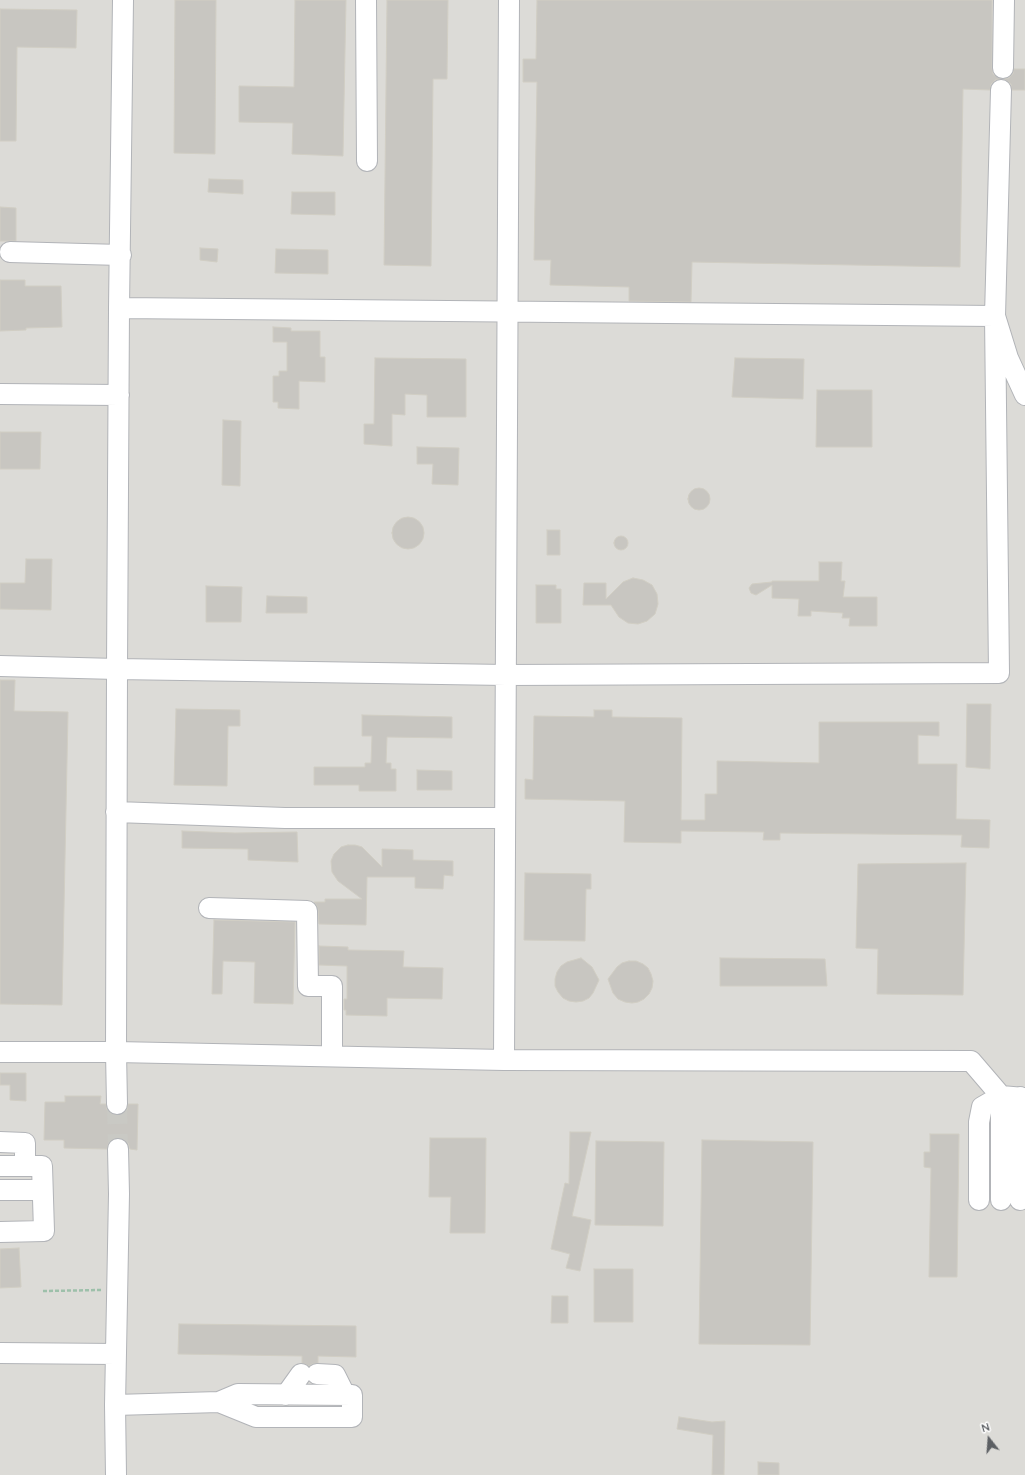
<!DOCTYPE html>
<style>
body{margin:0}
#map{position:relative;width:1025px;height:1475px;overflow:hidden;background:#edece5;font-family:Quicksand,sans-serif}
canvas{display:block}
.north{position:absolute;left:969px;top:1419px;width:40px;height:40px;-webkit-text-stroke:3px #fff;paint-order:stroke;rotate:343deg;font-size:11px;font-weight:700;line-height:16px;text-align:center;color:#5c5f63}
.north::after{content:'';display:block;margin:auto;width:14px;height:18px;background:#5c5f63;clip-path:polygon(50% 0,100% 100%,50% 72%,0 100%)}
</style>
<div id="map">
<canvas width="1025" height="1475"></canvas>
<div class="north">N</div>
</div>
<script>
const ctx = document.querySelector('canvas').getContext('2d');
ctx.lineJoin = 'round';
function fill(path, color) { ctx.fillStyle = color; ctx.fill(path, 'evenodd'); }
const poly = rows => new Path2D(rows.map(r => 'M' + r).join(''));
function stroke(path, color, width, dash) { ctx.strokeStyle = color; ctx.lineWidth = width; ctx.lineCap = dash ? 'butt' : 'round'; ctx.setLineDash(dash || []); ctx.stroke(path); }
fill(poly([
 [0,0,1025,0,1025,1475,0,1475]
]), '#dcdbd7');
const building = poly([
 [175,0,216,0,215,154,174,153,175,0],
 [295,0,346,0,343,156,292,154,293,123,239,122,239,86,294,87,295,0],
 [387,0,448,0,447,79,433,79,431,266,384,265,387,0],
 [537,0,992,0,992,68,993,74,1000,79,995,80,991,84,990,90,963,89,960,267,692,262,691,302,629,301,629,287,550,285,551,260,534,260,537,82,523,82,523,59,536,59,537,0],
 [0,9,77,10,76,48,17,47,16,141,0,141,0,9],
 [1014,69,1025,69,1025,90,1012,90,1011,84,1004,79,1009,78,1013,74,1014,69],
 [209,179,243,180,243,194,208,192,209,179],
 [292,192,335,192,335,215,291,214,292,192],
 [0,207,16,208,16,241,0,241,0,207],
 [200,248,218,249,217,262,200,260,200,248],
 [276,249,328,250,328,274,275,273,276,249],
 [0,280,25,280,25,286,61,286,62,327,26,328,26,330,0,331,0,280],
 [273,327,291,328,291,331,320,331,320,357,325,357,325,382,299,381,299,409,278,408,278,402,273,402,273,376,279,376,279,371,287,371,287,342,273,342,273,327],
 [375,358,466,359,466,417,427,417,427,395,405,394,405,415,392,414,392,446,364,444,364,424,374,424,375,358],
 [735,358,804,359,803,399,732,397,735,358],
 [817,390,872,390,872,447,816,447,817,390],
 [223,420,241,421,240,486,222,485,223,420],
 [0,432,41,432,40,469,0,469,0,432],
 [417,447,459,448,458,485,432,484,433,464,417,464,417,447],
 '688 499a11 11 0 1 1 22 0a11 11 0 1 1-22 0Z',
 '392 533a16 16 0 1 1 32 0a16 16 0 1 1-32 0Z',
 [547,530,560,530,560,555,547,555,547,530],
 '614 543a7 7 0 1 1 14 0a7 7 0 1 1-14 0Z',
 [26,559,52,559,51,610,0,609,0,583,25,583,26,559],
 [819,562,842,562,841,581,845,581,843,597,877,597,877,626,849,626,850,618,842,618,843,613,811,611,811,616,798,616,799,599,772,598,772,585,756,595,751,593,749,588,752,584,772,582,772,581,819,581,819,562],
 [633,578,643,580,652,585,657,594,658,604,655,614,647,621,638,624,628,623,619,617,611,605,583,605,584,583,606,583,606,599,623,582,633,578],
 [536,585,556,585,556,589,561,589,561,623,536,623,536,585],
 [206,586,242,587,241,622,206,622,206,586],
 [267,596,307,597,307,613,266,613,267,596],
 [0,680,15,680,14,711,68,712,62,1005,0,1004,0,680],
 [967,704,991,704,990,769,966,767,967,704],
 [176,709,240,710,240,726,228,726,227,786,174,785,176,709],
 [594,710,612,710,612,717,682,718,681,820,705,820,705,794,717,794,717,761,819,763,819,722,939,722,939,736,918,735,918,764,957,764,956,819,990,820,989,848,961,847,962,835,780,833,780,840,763,840,764,832,681,831,681,843,624,842,625,801,525,799,525,779,533,780,534,716,594,717,594,710],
 [362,715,452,717,452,738,387,737,386,763,391,763,391,769,396,769,396,791,359,791,359,785,314,785,314,767,365,767,365,763,371,763,372,736,362,736,362,715],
 [417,770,452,771,452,790,417,790,417,770],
 [182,831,235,833,297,832,298,862,248,860,248,849,182,848,182,831],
 [348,845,355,845,362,847,382,867,382,849,413,850,413,860,453,861,453,876,444,875,443,889,415,888,415,877,367,877,366,925,319,924,318,910,317,906,314,902,325,902,325,899,362,899,338,881,332,872,331,861,334,854,341,847,348,845],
 [966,863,963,995,877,994,878,949,856,948,858,864,966,863],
 [525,873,591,874,591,889,586,889,585,941,524,940,525,873],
 [214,920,295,922,293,1004,254,1003,255,962,223,961,222,994,212,994,214,920],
 [319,946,348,947,348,950,404,951,403,967,443,968,442,999,387,998,387,1016,346,1015,346,1010,344,1010,344,999,347,999,347,966,319,965,319,946],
 [581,958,592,967,599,980,593,993,589,998,583,1001,576,1002,569,1001,563,998,558,992,555,986,555,979,557,972,561,966,567,962,581,958],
 [720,958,825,959,827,986,720,986,720,958],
 [629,961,636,961,643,964,648,968,651,974,653,981,652,988,649,994,644,999,638,1002,632,1003,625,1002,618,999,613,993,608,979,617,967,622,963,629,961],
 [0,1073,26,1073,26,1101,10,1100,10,1085,0,1085,0,1073],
 [65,1096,101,1096,100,1104,106,1104,107,1110,111,1114,117,1115,123,1114,127,1110,128,1104,138,1104,137,1150,130,1149,128,1143,123,1139,118,1138,112,1139,108,1144,107,1149,64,1148,64,1140,44,1140,45,1102,65,1102,65,1096],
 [570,1132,591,1132,572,1216,591,1220,580,1271,566,1268,570,1254,551,1249,565,1183,569,1184,570,1132],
 [930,1134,959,1134,957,1277,929,1277,931,1168,924,1167,924,1152,930,1152,930,1134],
 [430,1138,486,1138,485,1233,450,1233,451,1197,429,1197,430,1138],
 [702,1140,813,1142,810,1345,699,1344,702,1140],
 [596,1141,664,1142,663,1226,595,1225,596,1141],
 [19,1248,21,1287,0,1288,0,1249,19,1248],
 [594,1269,633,1269,633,1322,594,1322,594,1269],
 [552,1296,568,1296,568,1323,551,1323,552,1296],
 [179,1324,356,1326,356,1357,318,1356,318,1363,312,1364,309,1366,302,1363,302,1356,178,1354,179,1324],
 [679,1417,712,1422,725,1421,724,1475,712,1475,713,1435,677,1429,679,1417],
 [758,1462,779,1463,779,1475,758,1475,758,1462]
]);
fill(building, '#c8c6c1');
stroke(building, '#d1cec4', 1);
stroke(poly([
 [117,1104,118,1149]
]), '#c9c9c4', 20, [20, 10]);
const minor = poly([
 [366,0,367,161],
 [1003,68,1004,0],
 [1001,90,995,316,1008,358,1025,395],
 [10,252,121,255],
 [0,394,119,395],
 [0,666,117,669,506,675,999,673,995,316,119,308],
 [116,812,285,818,505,818],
 [209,908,307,911,308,986,332,986,332,1056],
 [0,1052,116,1052,504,1060,971,1061,1001,1096,1025,1098],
 [504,1060,509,0],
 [117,1104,116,1052,117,669,119,308,123,0],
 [0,1142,25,1143,25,1166],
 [0,1166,42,1166,44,1231,0,1232],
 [0,1190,42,1190],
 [979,1200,979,1122,982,1107,1001,1096,1001,1200],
 [1020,1200,1020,1097],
 [0,1353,116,1354],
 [317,1374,335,1375,345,1395],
 [286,1395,301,1374],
 [115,1405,219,1402,238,1394,352,1395,352,1417,256,1417,219,1402],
 [116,1475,115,1405,119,1194,118,1149]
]);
stroke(minor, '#b2b4b8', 22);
stroke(poly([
 [43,1291,102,1290]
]), '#9dc0aa', 2.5, [4, 2]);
stroke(minor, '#fff', 20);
</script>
